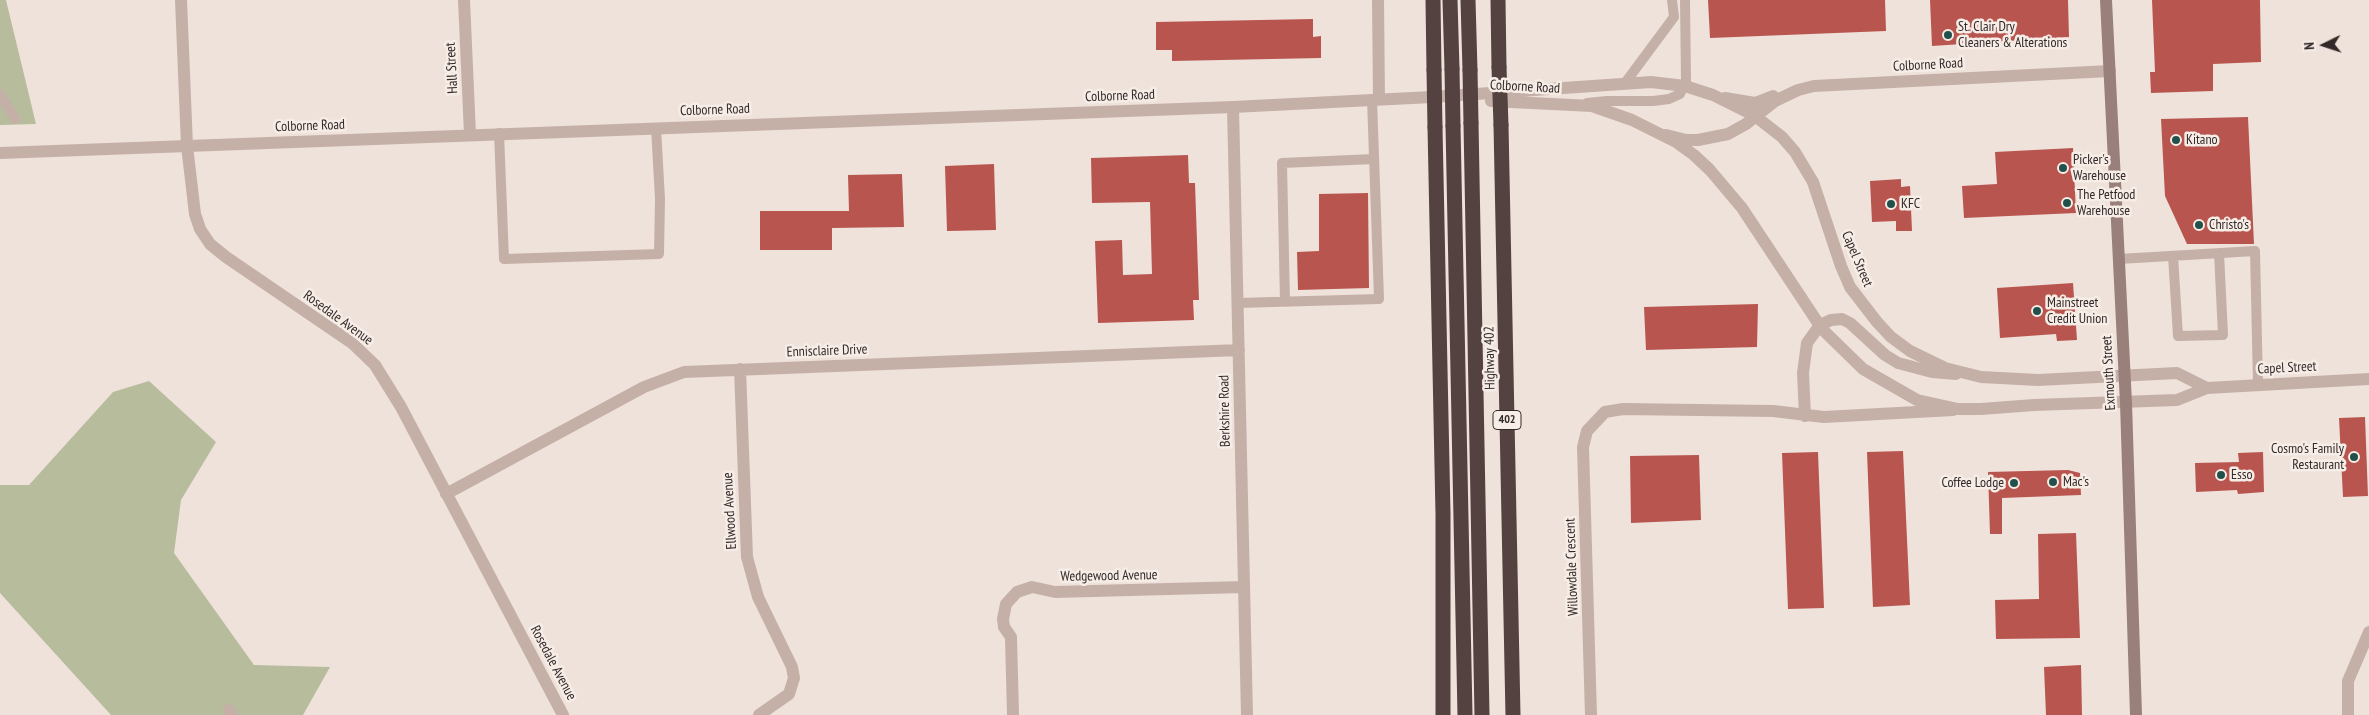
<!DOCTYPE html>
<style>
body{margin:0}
#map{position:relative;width:2369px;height:715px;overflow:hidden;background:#efe2db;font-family:"PT Sans Narrow",sans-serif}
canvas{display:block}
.north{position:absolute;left:2299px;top:20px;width:50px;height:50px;-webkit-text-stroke:4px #f7ede7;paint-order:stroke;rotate:266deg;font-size:14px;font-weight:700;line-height:20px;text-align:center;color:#332928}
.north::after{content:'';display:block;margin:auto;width:18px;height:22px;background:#332928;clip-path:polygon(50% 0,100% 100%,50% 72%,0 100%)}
</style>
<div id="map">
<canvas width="2369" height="715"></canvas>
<div class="north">N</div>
</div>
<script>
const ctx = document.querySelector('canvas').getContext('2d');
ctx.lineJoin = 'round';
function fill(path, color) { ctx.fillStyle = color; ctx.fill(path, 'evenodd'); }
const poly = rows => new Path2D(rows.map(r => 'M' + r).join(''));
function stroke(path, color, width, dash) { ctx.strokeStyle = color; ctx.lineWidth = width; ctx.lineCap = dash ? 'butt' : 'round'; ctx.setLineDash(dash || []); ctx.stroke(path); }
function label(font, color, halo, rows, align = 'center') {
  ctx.font = font + ' "PT Sans Narrow",sans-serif'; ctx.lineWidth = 5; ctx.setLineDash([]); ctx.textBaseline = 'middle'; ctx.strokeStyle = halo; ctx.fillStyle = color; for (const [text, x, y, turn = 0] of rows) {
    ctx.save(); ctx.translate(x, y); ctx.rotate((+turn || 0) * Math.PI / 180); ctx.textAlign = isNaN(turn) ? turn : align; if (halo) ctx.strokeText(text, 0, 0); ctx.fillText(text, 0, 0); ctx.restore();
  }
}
fill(poly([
 [0,0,6,0,36,124,0,125],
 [149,381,216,442,181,500,174,553,254,665,330,667,303,715,111,715,0,593,0,485,29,485,113,392]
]), '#b7bc9d');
fill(poly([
 [1708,0,1885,0,1886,31,1710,38],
 [1930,0,2068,0,2069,37,1932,46],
 [2152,0,2260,0,2261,62,2213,64,2213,91,2151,93,2150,72,2155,72],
 [1313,19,1313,37,1321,36,1321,58,1172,61,1172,50,1156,50,1156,22],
 [2248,117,2254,244,2187,244,2165,196,2161,119],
 [2073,148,2076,213,1964,218,1962,186,1997,184,1995,152],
 [1188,155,1189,183,1195,183,1199,300,1193,300,1194,320,1098,323,1095,241,1122,240,1123,275,1152,274,1150,202,1092,203,1091,158],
 [994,164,996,230,947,231,945,166],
 [902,174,904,227,832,228,832,250,760,250,760,211,849,211,848,175],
 [1901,179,1901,187,1910,186,1912,231,1896,231,1896,221,1872,222,1870,181],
 [1368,193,1369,288,1298,290,1297,252,1319,251,1319,194],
 [2073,283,2077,340,2057,341,2056,334,2000,338,1997,288],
 [1758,304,1757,347,1646,350,1644,307],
 [2365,417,2368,496,2343,497,2339,418],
 [1903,451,1910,605,1873,607,1867,452],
 [1818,452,1824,608,1788,609,1782,453],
 [2263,452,2264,492,2238,494,2237,490,2196,492,2195,463,2239,462,2238,453],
 [1699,455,1701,520,1631,523,1630,456],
 [2068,470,2080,473,2081,495,2002,498,2002,534,1990,534,1988,472],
 [2076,533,2080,638,1996,639,1995,600,2039,599,2038,534],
 [2081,665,2082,715,2046,715,2044,667]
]), '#b9554f');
stroke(poly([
 [1625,83,1674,17,1672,0],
 [0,94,15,119],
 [1587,103,1607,101,1653,101,1669,99,1680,94,1686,81,1685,0],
 [499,133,504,259,659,254,660,199,656,128],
 [2173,256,2178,336,2223,335,2219,253],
 [2119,259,2255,251,2258,385],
 [1285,302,1282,163,1374,159],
 [1238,303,1379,299,1372,99]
]), '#c5b0a8', 10);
stroke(poly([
 [181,0,187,146,195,214,200,229,210,244,226,257,352,343,375,365,401,407,563,715],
 [464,0,470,134],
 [1378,0,1379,99],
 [1725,98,1755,103,1773,96],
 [1233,107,1247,715],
 [1666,135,1686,140,1698,140,1728,134,1746,124,1775,101,1798,90,1814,86,2110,71],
 [740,369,747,557,758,597,792,667,794,678,789,694,759,715],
 [1805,416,1803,373,1807,343,1820,325,1831,320,1842,319,1850,323,1885,355,1898,363,1932,372,1956,374],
 [446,494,644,387,684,372,1239,350],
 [229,710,232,715],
 [1013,715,1011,637,1004,627,1003,619,1006,604,1017,592,1032,587,1055,592,1244,587],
 [1591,715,1583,447,1587,431,1605,412,1623,409,1773,411,1824,417,1953,410],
 [2348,715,2348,681,2369,632]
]), '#c5b0a8', 12);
stroke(poly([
 [1491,101,1592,106,1632,120,1676,142,1694,155,1710,170,1742,208,1822,329,1863,369,1917,400,1958,409,1981,409,2034,405,2177,400,2207,388,2369,379],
 [0,153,1233,107,1432,97,1651,82,1685,86,1713,95,1755,116,1782,137,1795,152,1813,182,1841,266,1850,287,1877,322,1891,337,1910,351,1945,368,1981,377,2038,380,2177,373,2207,388]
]), '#c5b0a8', 12);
stroke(poly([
 [2106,0,2126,403,2136,715]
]), '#99807a', 12);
stroke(poly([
 [1433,0,1434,70],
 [1450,0,1452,69],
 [1468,0,1470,70],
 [1498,0,1499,67],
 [1471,123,1482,715],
 [1501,125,1513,715],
 [1453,126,1465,715],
 [1435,127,1443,514,1443,715]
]), '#534240', 15);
stroke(poly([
 [1499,67,1501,125],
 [1452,69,1453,126],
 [1434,70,1435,127],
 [1470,70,1471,123]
]), '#534240', 15);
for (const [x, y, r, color] of [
 [1948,35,5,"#22504b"],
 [2176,140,5,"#22504b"],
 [2063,168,5,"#22504b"],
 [2067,203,5,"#22504b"],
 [1891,204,5,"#22504b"],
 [2199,225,5,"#22504b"],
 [2037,311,5,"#22504b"],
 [2354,457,5,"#22504b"],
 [2221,475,5,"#22504b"],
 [2053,482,5,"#22504b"],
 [2014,483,5,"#22504b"]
]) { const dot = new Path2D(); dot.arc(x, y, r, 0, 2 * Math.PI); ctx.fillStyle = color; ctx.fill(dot); stroke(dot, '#f7ede7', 2); }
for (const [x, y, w] of [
 [1507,420,28]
]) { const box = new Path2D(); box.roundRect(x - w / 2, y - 9.5, w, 19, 4); ctx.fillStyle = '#f7ede7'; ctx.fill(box); stroke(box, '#332928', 1); }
label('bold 12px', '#332928', null, [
 ["402",1507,420]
]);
label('14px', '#332928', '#f7ede7', [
 ["St. Clair Dry",1958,27],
 ["Cleaners & Alterations",1958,43],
 ["Kitano",2186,140],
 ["Picker's",2073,160],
 ["Warehouse",2073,176],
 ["The Petfood",2077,195],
 ["Warehouse",2077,211],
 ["KFC",1901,204],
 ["Christo's",2209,225],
 ["Mainstreet",2047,303],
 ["Credit Union",2047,319],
 ["Cosmo's Family",2344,449,"right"],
 ["Restaurant",2344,465,"right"],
 ["Esso",2231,475],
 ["Mac's",2063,482],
 ["Coffee Lodge",2004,483,"right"]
], 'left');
label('14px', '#332928', '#f7ede7', [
 ["Colborne Road",1928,65,-3],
 ["Hall Street",452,68,-93],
 ["Colborne Road",1525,87,3],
 ["Colborne Road",1120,96,-2],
 ["Colborne Road",715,110,-2],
 ["Colborne Road",310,126,-2],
 ["Capel Street",1857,259,67],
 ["Rosedale Avenue",338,318,36],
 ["Ennisclaire Drive",827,351,-2],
 ["Highway 402",1490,358,-91],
 ["Capel Street",2287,368,-3],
 ["Exmouth Street",2109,373,-93],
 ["Berkshire Road",1225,411,-91],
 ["Ellwood Avenue",730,511,-93],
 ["Willowdale Crescent",1572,567,-92],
 ["Wedgewood Avenue",1109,576,-1],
 ["Rosedale Avenue",553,663,62]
]);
</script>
